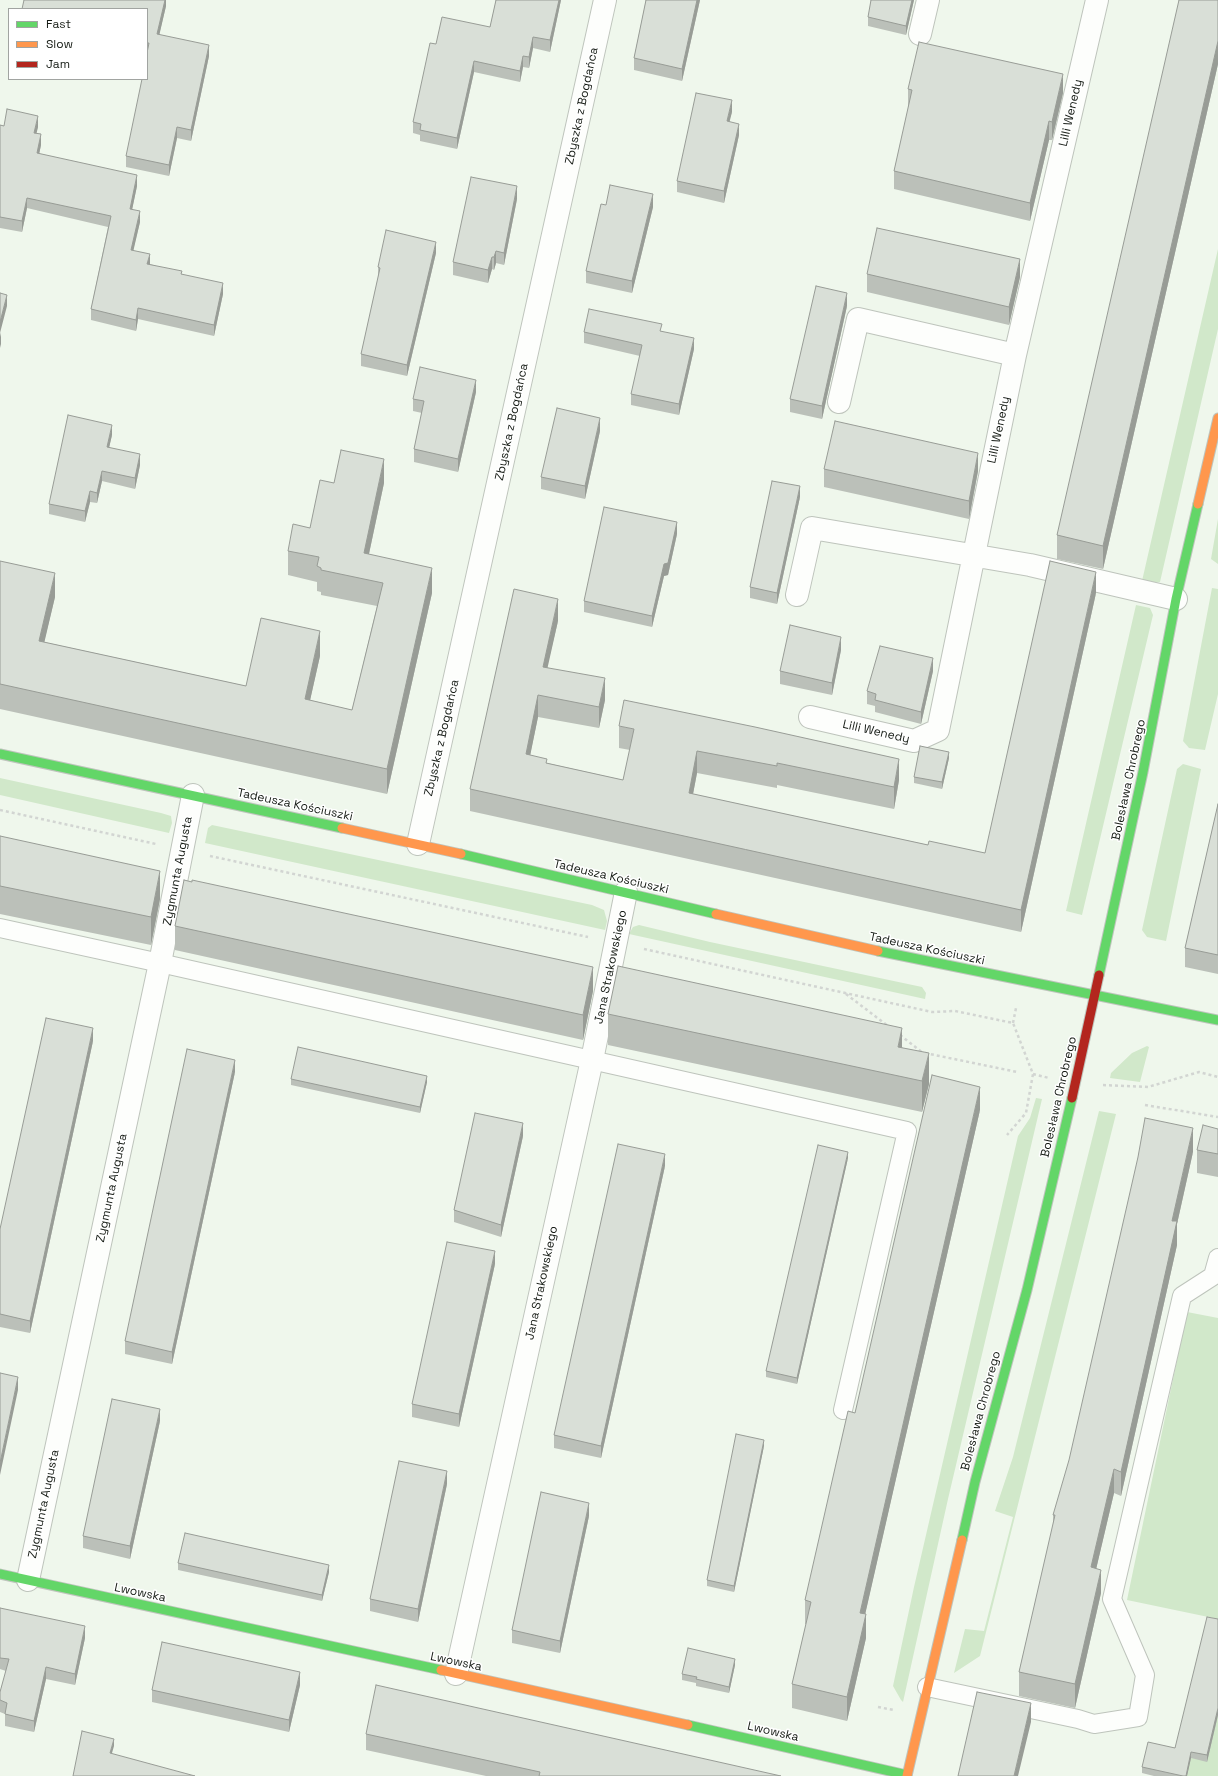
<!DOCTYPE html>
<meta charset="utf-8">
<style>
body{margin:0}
#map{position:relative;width:1218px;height:1776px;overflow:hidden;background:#eff7ec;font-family:"Space Grotesk",sans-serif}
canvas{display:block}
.legend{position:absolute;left:8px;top:8px;width:140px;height:72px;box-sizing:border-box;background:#fff;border:1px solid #a1a4a1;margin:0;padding:5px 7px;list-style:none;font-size:12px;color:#151b14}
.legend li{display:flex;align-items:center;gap:8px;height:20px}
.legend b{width:20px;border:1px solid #a1a4a1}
</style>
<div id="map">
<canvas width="1218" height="1776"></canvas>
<ul class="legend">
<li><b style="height:5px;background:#63d668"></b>Fast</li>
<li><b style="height:5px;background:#ff974d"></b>Slow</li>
<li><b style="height:5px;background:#b3261e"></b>Jam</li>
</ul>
</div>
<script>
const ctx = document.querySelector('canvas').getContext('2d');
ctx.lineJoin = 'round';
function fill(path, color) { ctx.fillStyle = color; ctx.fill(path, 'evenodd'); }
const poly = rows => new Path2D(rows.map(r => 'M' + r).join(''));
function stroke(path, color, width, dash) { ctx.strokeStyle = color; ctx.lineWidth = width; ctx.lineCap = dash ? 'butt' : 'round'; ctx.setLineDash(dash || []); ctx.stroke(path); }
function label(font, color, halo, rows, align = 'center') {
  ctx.font = font + ' "Space Grotesk",sans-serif'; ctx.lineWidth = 3; ctx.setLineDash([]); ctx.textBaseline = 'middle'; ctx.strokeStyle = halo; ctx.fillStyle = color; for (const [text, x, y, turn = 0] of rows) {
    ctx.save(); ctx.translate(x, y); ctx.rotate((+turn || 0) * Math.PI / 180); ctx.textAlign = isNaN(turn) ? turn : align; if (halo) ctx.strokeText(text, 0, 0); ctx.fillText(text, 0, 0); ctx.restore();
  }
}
fill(poly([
 [1218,249,1218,329,1160,582,1153,583,1142,581],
 [1218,519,1218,564,1211,559],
 [1212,588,1218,589,1218,694,1205,750,1189,748,1183,741],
 [1136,605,1150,608,1153,615,1082,915,1066,911],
 [1183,764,1201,769,1166,941,1147,937,1142,930,1177,769],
 [0,778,161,813,171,816,172,823,169,833,0,795],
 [212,825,592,905,604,910,607,921,605,930,205,843,208,828],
 [639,925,710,942,922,987,926,993,925,999,629,934,633,927],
 [1147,1046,1149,1047,1140,1082,1110,1078,1111,1073,1132,1053],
 [1036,1098,1042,1099,948,1499,903,1702,901,1700,893,1686,914,1587,1018,1136,1030,1118],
 [1099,1111,1116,1114,980,1656,954,1673,965,1629,984,1631,1013,1517,995,1511,1013,1457],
 [1187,1312,1218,1318,1218,1619,1127,1600],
 [1218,1714,1218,1776,1185,1776,1189,1757,1207,1761]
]), '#d1e8ca');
const lane = poly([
 [0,928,160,963,907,1131,843,1410],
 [927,1687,1078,1719,1094,1724,1138,1717,1145,1675,1112,1599,1182,1296,1213,1276,1218,1258]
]);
const street = poly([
 [920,34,928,0],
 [839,402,858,319,1015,355],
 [797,595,812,528,1030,565,1176,599],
 [810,717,914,741,938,730,1015,355,1097,0],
 [418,844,605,0],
 [28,1580,160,963,193,795],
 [456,1674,592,1060,626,892]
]);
const fast = poly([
 [0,754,342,828],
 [461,854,716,914],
 [878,951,1218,1020],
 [1099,975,1143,772,1176,599,1198,504],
 [962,1540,975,1482,1027,1290,1072,1098],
 [0,1574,441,1670],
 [688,1725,907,1775]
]);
const slow = poly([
 [1198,504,1218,418],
 [342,828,461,854],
 [716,914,878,951],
 [441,1670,688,1725],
 [907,1776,962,1540]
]);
const jam = poly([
 [1072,1098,1099,975]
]);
stroke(lane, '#bec4bc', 20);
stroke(street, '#bec4bc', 24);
stroke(fast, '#bec4bc', 11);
stroke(slow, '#bec4bc', 11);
stroke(jam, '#bec4bc', 11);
stroke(poly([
 [0,810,156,844],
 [210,856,588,937],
 [644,949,932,1012,955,1011,1013,1023,1033,1074,1026,1113,1007,1135],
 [846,994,888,1026],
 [1013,1023,1016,1008],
 [900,1035,923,1053],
 [925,1053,1017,1072],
 [1033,1074,1049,1078],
 [1103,1085,1148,1087,1199,1072,1218,1077],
 [1145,1105,1218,1117],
 [878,1707,894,1710]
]), '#d2d5d2', 2.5, [3, 3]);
stroke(lane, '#fdfefc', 18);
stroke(street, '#fdfefc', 22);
stroke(fast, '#63d668', 9);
stroke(slow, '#ff974d', 9);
stroke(jam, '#b3261e', 9);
fill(poly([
 [166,0,166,6,159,35,209,56,191,141,177,138,169,176,126,167,126,156,147,79,147,9],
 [496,0,561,0,550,52,533,48,529,68,523,67,520,82,474,72,457,149,420,141,420,135,413,133,413,122,436,44,490,27],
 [646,0,700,0,682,81,634,70,634,58],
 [914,0,906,35,868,26,868,17],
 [1218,0,1218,64,1103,569,1057,559,1057,535],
 [908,89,1063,93,1052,140,1049,140,1030,221,894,189,894,171,909,108,908,107],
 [732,112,729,121,739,135,724,203,677,192,677,181],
 [0,125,4,126,38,127,36,133,41,145,39,154,137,186,132,209,140,222,133,250,150,264,182,274,223,294,214,336,138,319,136,331,91,320,91,309,108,227,27,208,22,232,0,228],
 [517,199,504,265,496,263,494,270,492,269,488,283,453,275,453,262],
 [606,205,653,207,632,293,586,283,586,271],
 [436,253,407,376,361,366,361,354,378,279,378,267],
 [867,274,1020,277,1009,325,867,292],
 [847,306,822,419,790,412,790,399],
 [662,331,694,349,679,415,631,405,631,394,640,356,584,343,584,332],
 [476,392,458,472,414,462,414,449,422,413,413,411,413,399],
 [600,431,585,499,541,489,541,477],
 [112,435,109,447,140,465,135,489,102,481,97,503,90,502,85,522,49,514,49,504],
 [824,469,978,471,969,519,824,487],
 [334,483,384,483,369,554,432,593,387,794,0,709,0,561,55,597,44,642,246,686,320,656,310,700,352,710,377,606,321,595,321,592,317,591,317,582,288,575,288,551,310,528],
 [800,497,777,604,750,598,750,587],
 [677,534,668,575,664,576,652,627,584,612,584,601],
 [1096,593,1021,932,470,811,470,789,558,621,547,667,605,700,599,728,538,717,530,755,547,763,623,780,630,750,619,748,619,726,899,780,894,809,777,785,777,788,697,773,693,794,928,845,985,853],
 [841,650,832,695,780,684,780,671],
 [933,671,921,724,875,712,875,706,867,704,867,691],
 [949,758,942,789,914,783,914,777],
 [1218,804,1218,974,1185,967,1185,948],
 [0,836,160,899,151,945,0,914],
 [175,926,593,991,583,1040,175,950],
 [608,1014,902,1047,929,1084,922,1112,608,1045],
 [93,1041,30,1333,0,1327,0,1229],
 [235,1072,172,1364,125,1354,125,1341],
 [291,1079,427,1082,420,1113,291,1085],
 [980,1110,865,1614,866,1638,847,1721,792,1708,792,1684,806,1624,805,1624,805,1600,855,1413],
 [1218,1129,1218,1177,1197,1173,1197,1150],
 [523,1136,501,1237,454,1222,454,1210],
 [1193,1152,1177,1224,1177,1245,1121,1496,1114,1493,1096,1569,1101,1593,1075,1708,1019,1696,1019,1672,1053,1525,1053,1515],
 [848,1158,797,1384,766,1377,766,1371],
 [665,1166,601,1458,554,1448,554,1435],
 [495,1264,459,1427,412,1417,412,1404],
 [160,1421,130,1559,83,1548,83,1536],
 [764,1446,734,1592,707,1586,707,1580],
 [447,1484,418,1622,370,1611,370,1599],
 [589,1516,560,1653,512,1643,512,1630],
 [178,1563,329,1572,322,1601,178,1570],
 [0,1608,85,1638,75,1685,46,1679,34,1732,5,1726,5,1714,0,1712,0,1692,6,1671,0,1669],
 [1218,1619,1218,1715,1207,1762,1191,1758,1187,1776,1154,1776,1142,1773,1142,1767,1175,1748],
 [735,1665,729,1693,696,1686,696,1683,682,1680,682,1674],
 [300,1685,289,1732,152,1702,152,1690],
 [366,1734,781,1776,486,1776,366,1750]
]), '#bbc0b9');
fill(poly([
 [165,0,166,0,166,6,157,45,157,34],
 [559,0,561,0,550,52,550,40],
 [697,0,700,0,682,81,682,69],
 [912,0,914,0,906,35,906,26],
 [533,37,533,48,529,68,529,57],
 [1218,41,1218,64,1103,569,1103,546],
 [209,45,209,56,191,141,191,130],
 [523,56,523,67,520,82,520,71],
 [474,61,474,72,457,149,457,138],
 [1063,74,1063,93,1052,140,1052,122],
 [732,100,732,112,727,132,727,121],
 [38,116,38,127,34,144,34,133],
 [1049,121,1049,140,1030,221,1030,203],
 [739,124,739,135,724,203,724,191],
 [177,127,177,138,169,176,169,165],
 [41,134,41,145,37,164,37,153],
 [137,175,137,186,130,220,130,209],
 [517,186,517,199,504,265,504,253],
 [653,194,653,207,632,293,632,281],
 [27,198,27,208,22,232,22,221],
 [140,211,140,222,131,261,131,250],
 [436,242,436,253,407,376,407,365],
 [496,251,496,263,494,270,494,257],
 [150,254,150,265,147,264],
 [492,257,492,269,488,283,488,270],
 [1020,259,1020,277,1009,325,1009,307],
 [223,283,223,294,214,336,214,325],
 [847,293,847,306,822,419,822,406],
 [7,295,7,306,0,333,0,322],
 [138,308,138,319,136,331,136,320],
 [1,332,1,344,0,348,0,337],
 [694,338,694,349,679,415,679,404],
 [476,380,476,392,458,472,458,459],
 [600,418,600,431,585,499,585,486],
 [112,425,112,435,107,457,107,447],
 [978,453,978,471,969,519,969,501],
 [140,454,140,465,135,489,135,478],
 [384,459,384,483,364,577,364,553],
 [102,471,102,481,97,503,97,493],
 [800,486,800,497,777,604,777,593],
 [90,491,90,502,85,522,85,511],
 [677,522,677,534,668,575,664,576,652,627,652,616,664,564],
 [432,568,432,593,387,794,387,769],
 [1096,572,1096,593,1021,932,1021,910],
 [55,573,55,597,39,665,39,641],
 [558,599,558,621,543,688,543,667],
 [320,631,320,656,305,723,305,699],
 [841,637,841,650,832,695,832,683],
 [933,658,933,671,921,724,921,712],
 [605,678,605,700,599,728,599,707],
 [538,695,538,717,526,776,526,754],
 [697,751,697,773,689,815,689,793],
 [949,752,949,758,942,789,942,782],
 [899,759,899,780,894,809,894,787],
 [160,871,160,899,151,945,151,917],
 [593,967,593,991,583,1040,583,1015],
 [93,1028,93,1041,30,1333,30,1321],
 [902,1028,902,1059,898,1077,898,1047],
 [929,1053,929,1084,922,1112,922,1081],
 [235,1060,235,1072,172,1364,172,1352],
 [427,1076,427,1082,420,1113,420,1107],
 [980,1087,980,1110,860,1637,860,1613],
 [523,1123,523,1136,501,1237,501,1225],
 [1193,1128,1193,1152,1177,1224,1177,1245,1121,1496,1121,1472,1172,1221],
 [848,1152,848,1158,797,1384,797,1378],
 [665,1154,665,1166,601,1458,601,1446],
 [495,1251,495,1264,459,1427,459,1414],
 [18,1377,18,1390,0,1475,0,1463],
 [160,1409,160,1421,130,1559,130,1546],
 [764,1440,764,1446,734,1592,734,1586],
 [1114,1469,1114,1493,1091,1591,1091,1567],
 [447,1471,447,1484,418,1622,418,1609],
 [589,1503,589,1516,560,1653,560,1641],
 [329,1565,329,1572,322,1601,322,1595],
 [1101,1570,1101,1593,1075,1708,1075,1684],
 [866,1614,866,1638,847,1721,847,1697],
 [85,1626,85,1638,75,1685,75,1674],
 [735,1659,735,1665,729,1693,729,1687],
 [46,1667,46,1679,34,1732,34,1721],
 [300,1672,300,1685,289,1732,289,1720],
 [1031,1703,1031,1722,1018,1776,1014,1776],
 [1218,1708,1218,1715,1207,1762,1207,1755],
 [114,1739,114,1746,110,1760,110,1753],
 [1191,1752,1191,1758,1187,1776,1186,1776]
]), '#989c96');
const building = poly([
 [24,0,165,0,157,34,209,45,191,130,177,127,169,165,126,156,142,79,147,79,147,53,149,43,147,43,147,9,22,9,24,0],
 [496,0,559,0,550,40,533,37,529,57,523,56,520,71,474,61,457,138,420,130,421,124,413,122,430,43,436,44,442,17,490,27,496,0],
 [646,0,697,0,682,69,634,58,646,0],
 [871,0,912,0,906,26,868,17,871,0],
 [1179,0,1218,0,1218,41,1103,546,1057,535,1179,0],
 [919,42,1063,74,1052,122,1049,121,1030,203,894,171,912,90,908,89,919,42],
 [696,93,732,100,727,121,739,124,724,191,677,181,696,93],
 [7,109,38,116,34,133,41,134,37,153,137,175,130,209,140,211,131,250,150,254,147,264,182,271,181,274,223,283,214,325,138,308,136,320,91,309,111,216,27,198,22,221,0,217,0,125,4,126,7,109],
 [471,177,517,186,504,253,496,251,494,257,492,257,488,270,453,262,471,177],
 [610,185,653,194,632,281,586,271,601,204,606,205,610,185],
 [877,228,1020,259,1009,307,867,274,877,228],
 [386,230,436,242,407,365,361,354,380,268,378,267,386,230],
 [816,286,847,293,822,406,790,399,816,286],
 [0,293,7,295,0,322,0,293],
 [589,309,662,324,660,331,694,338,679,404,631,394,642,345,584,332,589,309],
 [420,367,476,380,458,459,414,449,424,401,413,399,420,367],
 [557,408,600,418,585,486,541,477,557,408],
 [68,415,112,425,107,447,140,454,135,478,102,471,97,493,90,491,85,511,49,504,68,415],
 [835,421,978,453,969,501,824,469,835,421],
 [341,450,384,459,364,553,432,568,387,769,0,684,0,561,55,573,39,641,246,686,261,618,320,631,305,699,352,710,383,583,321,570,321,568,317,566,319,557,288,551,293,524,310,528,320,480,334,483,341,450],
 [772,481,800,486,777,593,750,587,772,481],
 [604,507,677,522,668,563,664,564,652,616,584,601,604,507],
 [1050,561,1096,572,1021,910,470,789,514,589,558,599,543,667,605,678,599,707,538,695,526,754,547,759,546,763,623,780,634,729,619,726,624,700,755,727,899,759,894,787,777,763,777,766,697,751,689,793,928,845,929,841,985,853,1050,561],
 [790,625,841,637,832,683,780,671,790,625],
 [880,646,933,658,921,712,875,700,876,694,867,691,880,646],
 [920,746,949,752,942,782,914,777,920,746],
 [1218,804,1218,955,1185,948,1218,804],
 [0,836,160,871,151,917,0,886,0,836],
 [184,880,192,882,192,880,593,967,583,1015,175,926,184,880],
 [618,966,902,1028,898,1047,929,1053,922,1081,608,1014,618,966],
 [46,1018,93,1028,30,1321,0,1314,0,1229,46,1018],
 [298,1047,427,1076,420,1107,291,1079,298,1047],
 [187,1049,235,1060,172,1352,125,1341,187,1049],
 [932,1075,980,1087,860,1613,866,1614,847,1697,792,1684,811,1602,805,1600,848,1411,855,1413,932,1075],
 [475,1113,523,1123,501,1225,454,1210,475,1113],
 [1145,1118,1193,1128,1172,1221,1177,1221,1121,1472,1114,1469,1091,1567,1101,1570,1075,1684,1019,1672,1055,1515,1053,1515,1069,1460,1138,1157,1145,1118],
 [1203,1125,1218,1129,1218,1154,1197,1150,1203,1125],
 [618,1144,665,1154,601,1446,554,1435,618,1144],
 [818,1145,848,1152,797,1378,766,1371,818,1145],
 [447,1242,495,1251,459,1414,412,1404,447,1242],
 [0,1373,18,1377,0,1463,0,1373],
 [112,1399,160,1409,130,1546,83,1536,112,1399],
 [736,1434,764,1440,734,1586,707,1580,736,1434],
 [399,1461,447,1471,418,1609,370,1599,399,1461],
 [541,1492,589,1503,560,1641,512,1630,541,1492],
 [185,1533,329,1565,322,1595,178,1563,185,1533],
 [0,1608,85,1626,75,1674,46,1667,34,1721,5,1714,7,1703,0,1700,0,1692,9,1659,0,1658,0,1608],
 [1207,1617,1218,1619,1218,1708,1207,1755,1191,1752,1186,1776,1183,1776,1142,1767,1148,1742,1175,1748,1207,1617],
 [162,1642,300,1672,289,1720,152,1690,162,1642],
 [688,1648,735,1659,729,1687,696,1679,697,1677,682,1674,688,1648],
 [376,1685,781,1776,539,1776,540,1772,366,1734,376,1685],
 [977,1692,1031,1703,1014,1776,958,1776,977,1692],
 [82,1731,114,1739,110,1753,195,1776,73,1776,82,1731]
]);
fill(building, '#d9dfd7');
stroke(building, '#989c96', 1);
label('12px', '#151b14', '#fff', [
 ["Zbyszka z Bogdańca",582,106,-78],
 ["Lilli Wenedy",1071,113,-77],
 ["Zbyszka z Bogdańca",512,422,-78],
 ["Lilli Wenedy",999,430,-78],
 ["Lilli Wenedy",876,732,13],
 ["Zbyszka z Bogdańca",442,738,-77],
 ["Bolesława Chrobrego",1129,780,-78],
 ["Tadeusza Kościuszki",295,805,12],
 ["Zygmunta Augusta",178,871,-79],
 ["Tadeusza Kościuszki",611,877,13],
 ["Tadeusza Kościuszki",927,949,12],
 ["Jana Strakowskiego",611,967,-78],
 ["Bolesława Chrobrego",1059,1097,-77],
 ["Zygmunta Augusta",112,1188,-78],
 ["Jana Strakowskiego",542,1283,-78],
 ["Bolesława Chrobrego",981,1411,-75],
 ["Zygmunta Augusta",44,1504,-78],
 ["Lwowska",140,1593,12],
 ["Lwowska",456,1662,12],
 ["Lwowska",773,1732,13]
]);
</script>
